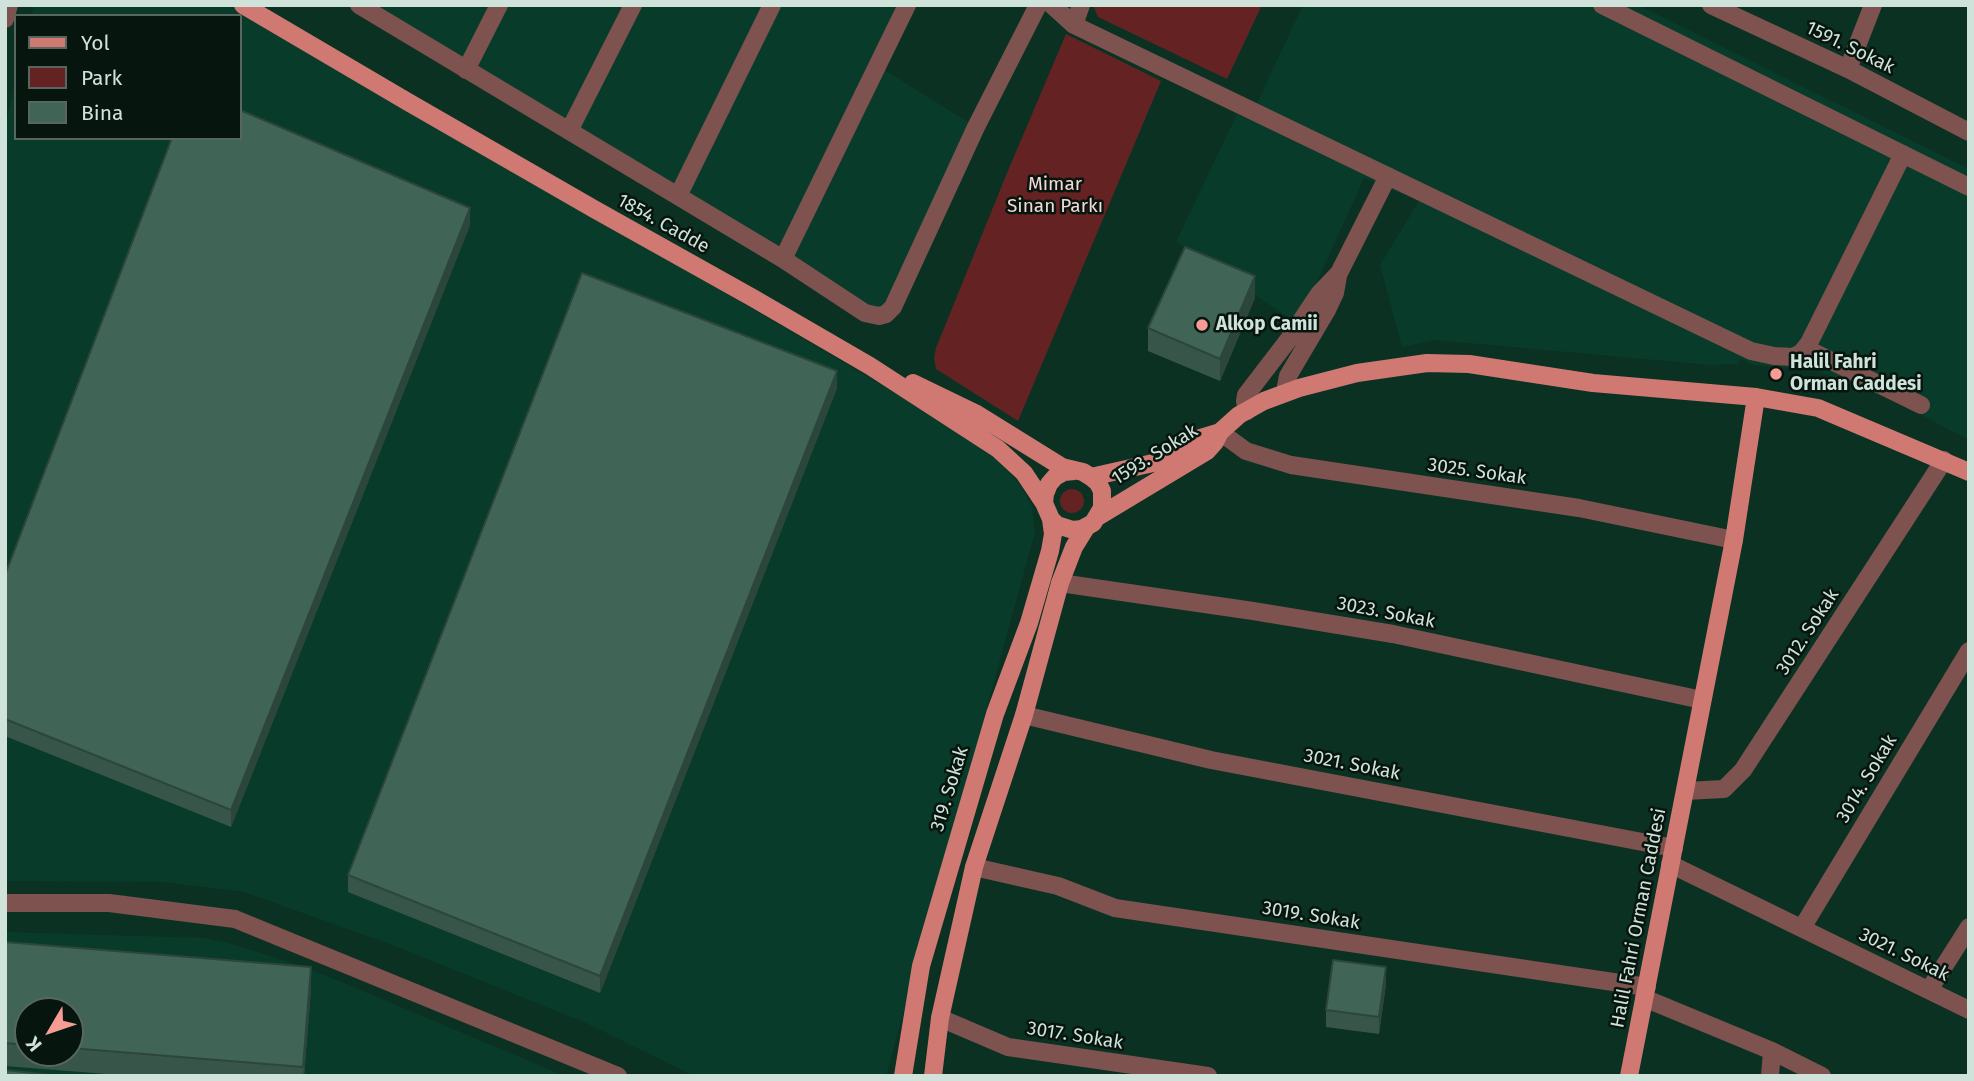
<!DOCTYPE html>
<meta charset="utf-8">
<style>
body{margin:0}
#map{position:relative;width:1974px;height:1081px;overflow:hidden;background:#0b3123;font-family:"Fira Sans",sans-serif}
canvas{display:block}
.frame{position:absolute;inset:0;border:7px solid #cfe3da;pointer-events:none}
.legend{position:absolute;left:14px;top:14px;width:228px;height:126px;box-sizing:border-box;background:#07150f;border:2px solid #576760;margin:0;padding:9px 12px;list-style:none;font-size:21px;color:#cfe3da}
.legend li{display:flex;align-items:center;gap:14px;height:35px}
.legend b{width:35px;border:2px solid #576760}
.north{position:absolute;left:14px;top:997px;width:70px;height:70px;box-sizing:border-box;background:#07150f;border:2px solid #576760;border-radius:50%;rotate:231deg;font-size:19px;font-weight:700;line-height:28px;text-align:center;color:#cfe3da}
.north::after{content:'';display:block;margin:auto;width:24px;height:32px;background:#f59c95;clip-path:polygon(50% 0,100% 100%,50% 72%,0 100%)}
</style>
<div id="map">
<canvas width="1974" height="1081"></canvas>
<div class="frame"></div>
<ul class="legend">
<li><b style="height:9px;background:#d07973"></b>Yol</li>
<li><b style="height:19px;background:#642322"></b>Park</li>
<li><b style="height:19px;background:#406455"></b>Bina</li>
</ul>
<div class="north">K</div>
</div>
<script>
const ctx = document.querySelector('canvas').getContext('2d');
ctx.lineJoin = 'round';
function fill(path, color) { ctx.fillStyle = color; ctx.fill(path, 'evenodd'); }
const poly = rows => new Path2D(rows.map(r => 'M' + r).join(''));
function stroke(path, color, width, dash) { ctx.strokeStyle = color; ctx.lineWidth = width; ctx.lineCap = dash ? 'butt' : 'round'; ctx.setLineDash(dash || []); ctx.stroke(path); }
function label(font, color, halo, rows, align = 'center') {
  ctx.font = font + ' "Fira Sans",sans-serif'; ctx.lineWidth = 5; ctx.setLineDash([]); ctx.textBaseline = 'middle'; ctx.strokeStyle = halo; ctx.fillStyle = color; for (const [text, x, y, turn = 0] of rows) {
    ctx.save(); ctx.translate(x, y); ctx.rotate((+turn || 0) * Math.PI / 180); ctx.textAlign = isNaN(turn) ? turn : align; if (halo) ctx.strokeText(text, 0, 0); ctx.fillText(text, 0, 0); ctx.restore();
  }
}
fill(poly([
 [34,5,230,5,559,195,958,430,999,461,1021,486,1032,507,1035,532,886,1076,694,1076,586,1023,395,946,244,892,163,882,5,881,5,128,16,79,16,138,240,138,240,16,31,16],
 [359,5,907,5,878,66,976,127,879,316],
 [1303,5,1638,5,1969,169,1969,440,1891,399,1814,370,1753,365,1741,359,1737,364,1710,365,1435,340,1402,347,1380,265,1419,201,1364,178,1298,324,1176,242,1237,114,1249,120],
 [5,932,205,938,229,943,308,968,565,1076,5,1076],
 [28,1011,70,1011,70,1053,28,1053]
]), '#093b2b');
fill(poly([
 [1093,5,1262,5,1227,79,1098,17],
 [1066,34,1161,81,1018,421,936,369,934,358,936,348,1007,173],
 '1060 501a12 12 0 1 1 24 0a12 12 0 1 1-24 0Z'
]), '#642322');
stroke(poly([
 [359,5,783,259,865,313,879,316,886,314,893,307,976,127,1038,5],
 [1052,5,1074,25,1751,351,1774,356,1793,357,1801,353,1809,343,1903,154],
 [1602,5,1969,187],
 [1711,5,1848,69,1969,132],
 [5,19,9,5],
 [1074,25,1081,5],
 [1848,69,1873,5],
 [466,70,499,5],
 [569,131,633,5],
 [678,196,772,5],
 [783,259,907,5],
 [1805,348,1921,405],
 [1288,391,1286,386,1288,376,1327,310,1335,293,1338,276],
 [1247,411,1245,401,1246,395,1289,339,1319,294,1339,273,1388,176],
 [1220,432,1246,451,1291,465,1579,508,1734,540],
 [1060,583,1253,611,1393,634,1702,700],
 [1024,715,1211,760,1674,848],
 [1685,791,1724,789,1743,770,1944,460],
 [1670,864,1969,1010],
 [974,867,1058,886,1115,908,1647,987],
 [5,903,109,903,235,919,618,1076],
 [1802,928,1969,651],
 [1929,990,1969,927],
 [1644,998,1772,1051,1822,1076],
 [940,1018,1008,1047,1208,1076],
 [1770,1076,1772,1051]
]), '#7d524f', 18);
stroke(poly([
 [243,5,408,102,594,209,753,298,870,366,998,449,1024,473,1044,503],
 [913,383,975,413,1062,467,1083,472,1091,477,1098,483,1102,491,1102,508,1093,523,1082,529,1073,530,1057,525,1051,519,1044,503,1045,494,1049,484,1055,477,1064,472,1074,471],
 [1091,477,1153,463,1175,453,1200,438,1220,432],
 [1099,516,1207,451,1215,442,1220,432,1239,415,1264,401,1299,388,1357,373,1427,363,1469,364,1593,383,1756,397,1818,408,1969,472],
 [903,1076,921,966,995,714,1029,623,1050,551,1053,534,1051,519],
 [933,1076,940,1018,974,867,1024,715,1060,583,1074,547,1087,526],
 [1629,1076,1734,540,1756,397]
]), '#d07973', 18);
fill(poly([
 [470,225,231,827,5,736,5,575],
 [1255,298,1220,381,1148,351,1148,328],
 [837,388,600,993,348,892,348,875],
 [5,942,311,989,304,1076,132,1076,5,1066],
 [28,1011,70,1011,70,1053,28,1053],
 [1386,984,1379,1034,1326,1027,1326,1010]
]), '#375649');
fill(poly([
 [470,208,470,225,231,827,231,810],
 [1255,276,1255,298,1220,381,1220,359],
 [837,371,837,388,600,993,600,976],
 [311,967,311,989,304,1076,303,1076],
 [1386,967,1386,984,1379,1034,1379,1017]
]), '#2d463c');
const building = poly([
 [240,110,470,208,231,810,5,719,5,575,172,138,240,138,240,110],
 [1185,247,1255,276,1220,359,1148,328,1185,247],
 [582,273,837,371,600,976,348,875,582,273],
 [5,942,311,967,303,1067,70,1048,70,1011,28,1011,28,1045,5,1043,5,942],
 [1333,960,1386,967,1379,1017,1326,1010,1333,960],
 [5,1070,59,1076,5,1076,5,1070]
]);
fill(building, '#406455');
stroke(building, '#2d463c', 2);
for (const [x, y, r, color] of [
 [1202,325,7,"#f59c95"],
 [1776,374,7,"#f59c95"]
]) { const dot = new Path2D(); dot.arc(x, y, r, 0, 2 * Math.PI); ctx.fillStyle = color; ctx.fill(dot); stroke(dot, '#07150f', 2.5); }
label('19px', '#cfe3da', '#07150f', [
 ["1591. Sokak",1850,48,26],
 ["1854. Cadde",663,224,29],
 ["1593. Sokak",1155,455,-32],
 ["3025. Sokak",1477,472,8],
 ["3023. Sokak",1386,613,11],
 ["3012. Sokak",1808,632,-57],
 ["3021. Sokak",1352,765,11],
 ["3014. Sokak",1867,779,-59],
 ["319. Sokak",950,789,-73],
 ["3019. Sokak",1311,916,9],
 ["Halil Fahri Orman Caddesi",1639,918,-79],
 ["3021. Sokak",1904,955,26],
 ["3017. Sokak",1075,1036,9]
]);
label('19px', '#f5d8d6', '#07150f', [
 ["Mimar",1055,185],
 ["Sinan Parkı",1055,207]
]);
label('bold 19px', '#cfe3da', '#07150f', [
 ["Alkop Camii",1216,325],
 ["Halil Fahri",1790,363],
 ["Orman Caddesi",1790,385]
], 'left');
</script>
